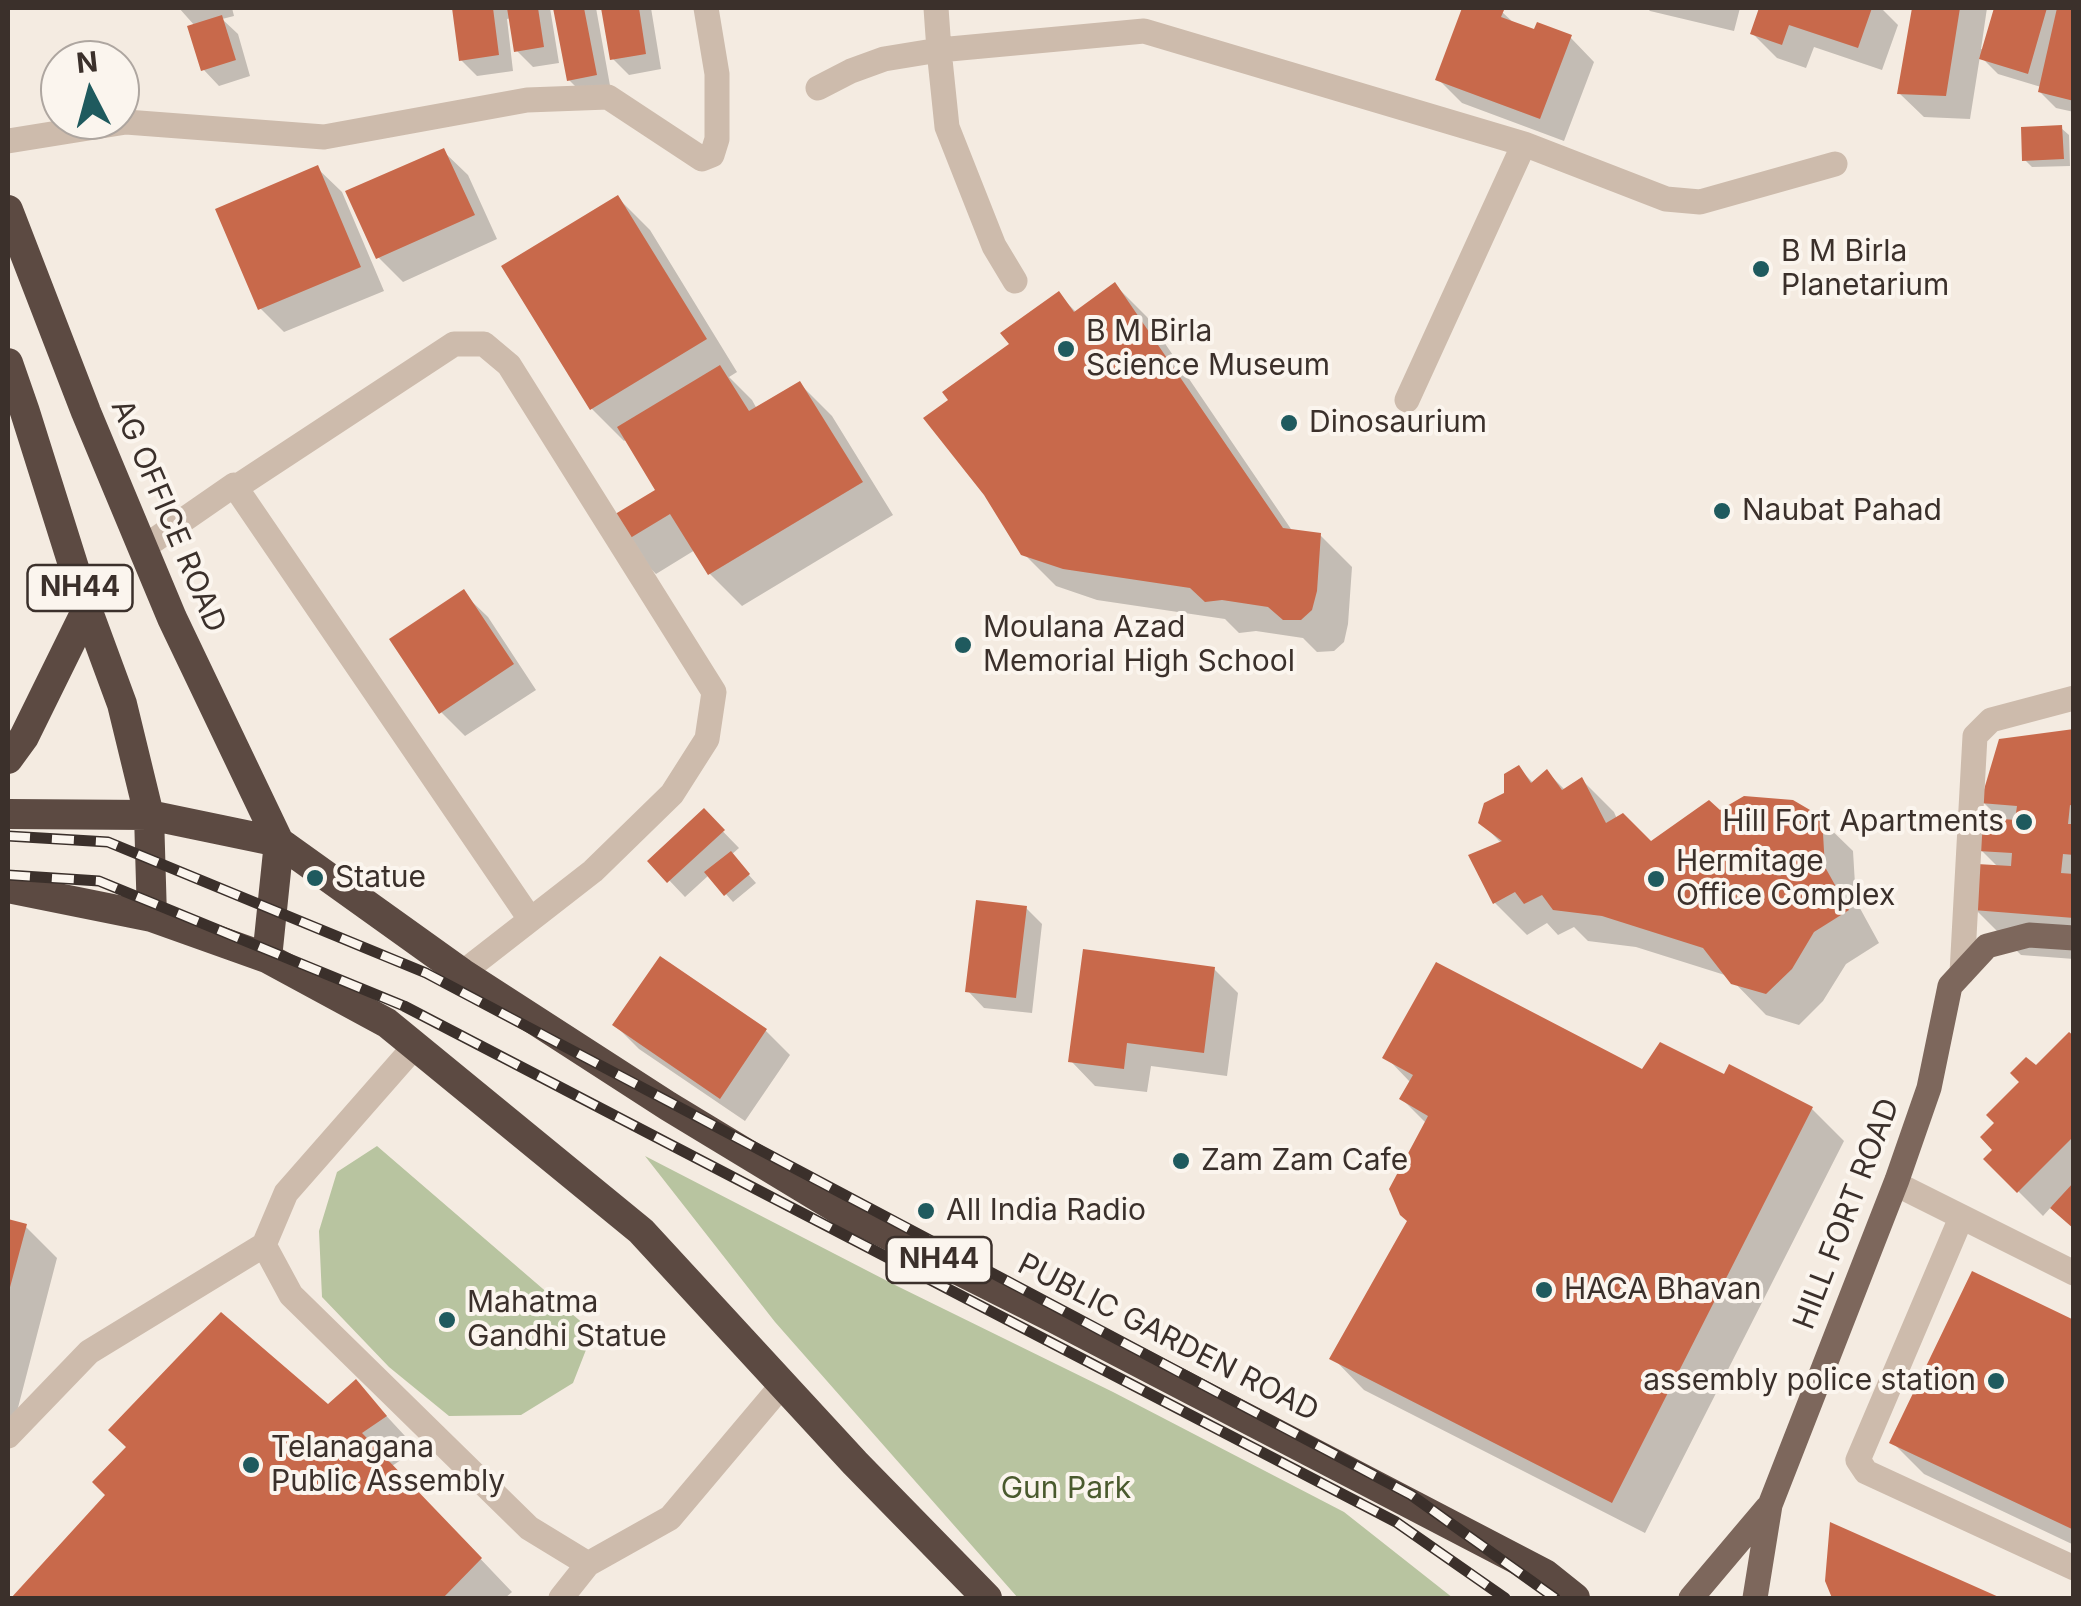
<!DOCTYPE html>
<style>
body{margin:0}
#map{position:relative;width:2081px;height:1606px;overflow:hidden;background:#f4ebe1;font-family:Inter,sans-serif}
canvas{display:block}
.frame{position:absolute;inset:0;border:10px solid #3b302b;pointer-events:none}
.north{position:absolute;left:40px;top:40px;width:100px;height:100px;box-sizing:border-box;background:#fbf5ee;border:2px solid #aea6a0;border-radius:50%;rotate:354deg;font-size:28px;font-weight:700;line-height:40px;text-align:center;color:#3b302b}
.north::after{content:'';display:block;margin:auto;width:35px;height:45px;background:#1f5a5e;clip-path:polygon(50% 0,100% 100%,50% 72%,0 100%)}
</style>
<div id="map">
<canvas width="2081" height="1606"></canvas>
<div class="frame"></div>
<div class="north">N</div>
</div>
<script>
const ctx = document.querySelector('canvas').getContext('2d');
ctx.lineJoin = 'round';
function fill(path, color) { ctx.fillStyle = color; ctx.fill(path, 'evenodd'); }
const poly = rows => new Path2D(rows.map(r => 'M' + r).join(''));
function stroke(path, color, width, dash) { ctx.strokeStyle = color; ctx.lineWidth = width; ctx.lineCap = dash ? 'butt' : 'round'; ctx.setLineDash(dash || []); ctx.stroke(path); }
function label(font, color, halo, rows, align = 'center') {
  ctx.font = font + ' Inter,sans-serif'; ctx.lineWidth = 8; ctx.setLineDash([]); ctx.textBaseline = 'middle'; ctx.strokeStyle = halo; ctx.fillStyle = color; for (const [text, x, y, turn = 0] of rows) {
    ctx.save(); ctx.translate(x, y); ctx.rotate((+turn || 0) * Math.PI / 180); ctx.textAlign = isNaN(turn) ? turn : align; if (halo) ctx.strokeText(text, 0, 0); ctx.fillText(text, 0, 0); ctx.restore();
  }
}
fill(poly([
 [377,1146,593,1332,573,1383,521,1415,449,1416,389,1367,322,1297,319,1231,337,1172],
 [645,1156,895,1285,1113,1392,1344,1512,1453,1598,1018,1598,775,1322]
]), '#b8c4a0');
fill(poly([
 [179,8,232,8,234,16,222,19,238,34,250,76,219,86,203,69,195,26],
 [454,8,550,8,559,63,533,67,517,51,511,18,507,19,513,71,477,76,461,60],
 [556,8,596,8,611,91,585,96,569,80],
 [604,8,651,8,661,69,629,75,613,59],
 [1465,8,1489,8,1502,12,1515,24,1536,32,1570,37,1594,62,1564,141,1462,103,1438,79],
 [1647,8,1740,8,1734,31,1650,11],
 [1762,8,1881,8,1898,25,1882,70,1814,47,1806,68,1777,58,1753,34],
 [1915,8,1987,8,1981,49,1984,50,1996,8,2074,8,2074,112,2056,108,2040,92,2041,87,1998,74,1980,56,1970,119,1924,117,1899,93],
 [2061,128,2069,135,2070,166,2032,167,2025,160],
 [443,151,468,175,497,239,403,282,378,257],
 [317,168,342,192,384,291,284,332,260,308],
 [618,198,650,230,737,372,729,377,752,400,757,409,800,384,832,416,893,515,742,606,710,574,695,550,656,574,624,542,658,491,627,439,624,441,592,409,505,267],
 [1115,285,1147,317,1293,532,1320,535,1352,567,1348,624,1344,642,1334,651,1317,652,1303,638,1256,631,1239,633,1225,619,1097,600,1056,586,1023,553,1012,345,1058,294,1077,313],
 [463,593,488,617,536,690,465,736,441,712],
 [2074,732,2074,959,2021,955,1976,910,1999,868,1981,850,2002,821,1983,802],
 [1519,768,1534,784,1547,772,1566,791,1582,780,1614,812,1617,819,1651,844,1720,813,1820,819,1853,851,1856,901,1879,943,1846,964,1823,1001,1799,1025,1766,1015,1728,976,1636,947,1588,941,1574,927,1558,935,1547,923,1527,935,1495,903,1502,844,1481,822,1506,795],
 [704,812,739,848,731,855,756,883,733,902,709,875,685,897,651,861],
 [1026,908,1042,924,1032,1013,984,1008,968,991],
 [660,959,766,1031,790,1055,745,1121,639,1049,615,1025],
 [1214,969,1238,993,1227,1076,1151,1066,1147,1092,1095,1086,1071,1061],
 [2074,1040,2074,1228,2052,1206,2043,1216,1986,1159,1996,1150,2036,1069],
 [1386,1057,1725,1077,1812,1109,1844,1141,1645,1533,1364,1390,1333,1358,1409,1221,1427,1124,1402,1099,1411,1083],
 [8,1221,25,1226,57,1258,8,1446],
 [2074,1322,2074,1545,1924,1474,1892,1442],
 [356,1383,417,1449,392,1466,512,1592,505,1598,14,1598,108,1495,328,1407],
 [1832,1526,1995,1598,1835,1598,1828,1580]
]), '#0003');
fill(poly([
 [452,8,493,8,499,55,459,61],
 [507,8,538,8,544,47,514,52],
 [553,8,584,8,597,75,567,81],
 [601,8,639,8,646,54,610,60],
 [1462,8,1496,8,1504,10,1501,17,1534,29,1537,22,1572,35,1540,119,1435,80],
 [1759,8,1872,8,1858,48,1789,25,1782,45,1750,34],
 [1912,8,1960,8,1946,96,1897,94],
 [1994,8,2047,8,2028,74,1979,59],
 [2057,8,2074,8,2074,101,2038,92],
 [222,15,236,60,201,71,187,26],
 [2062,125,2064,159,2022,161,2021,127],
 [444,148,475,215,376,259,345,191],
 [318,165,361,267,258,310,215,209],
 [618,195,707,339,590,410,501,266],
 [1115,282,1283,528,1321,533,1317,591,1312,610,1301,620,1283,620,1268,607,1222,600,1205,602,1190,588,1063,569,1021,555,984,495,923,418,948,400,942,392,1009,344,1000,333,1059,291,1074,312],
 [720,365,749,411,800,381,863,482,708,575,670,514,622,543,607,519,655,490,617,427],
 [464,589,514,664,439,714,389,639],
 [2074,729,2074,806,2070,805,2068,824,2074,824,2074,855,2063,854,2061,873,2074,874,2074,918,1973,910,1977,864,2011,866,2012,853,1978,851,1981,817,2015,820,2017,806,1980,803,1999,739],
 [1519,765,1531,783,1547,769,1562,790,1582,777,1606,823,1623,813,1651,841,1709,800,1720,810,1744,796,1793,800,1822,817,1825,867,1849,910,1814,932,1792,969,1766,994,1731,984,1703,948,1602,916,1553,910,1542,895,1524,904,1515,892,1493,904,1468,855,1502,841,1478,823,1484,803,1504,793,1504,774],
 [704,808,725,830,667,883,647,861],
 [731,851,750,874,724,896,704,872],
 [976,900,1027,906,1016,998,965,992],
 [1083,949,1215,967,1204,1053,1127,1043,1124,1069,1068,1062],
 [660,956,767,1029,720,1099,612,1025],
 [1436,962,1642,1069,1660,1042,1724,1074,1729,1064,1813,1107,1612,1503,1329,1359,1407,1221,1400,1215,1389,1189,1428,1116,1399,1099,1413,1075,1382,1058],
 [2069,1032,2074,1036,2074,1136,2017,1193,1983,1159,1992,1150,1980,1137,1994,1123,1986,1115,2019,1082,2010,1073,2026,1057,2036,1065],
 [2074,1182,2074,1229,2050,1208],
 [8,1219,27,1224,9,1291,8,1290],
 [1972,1271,2074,1320,2074,1530,1889,1443],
 [221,1312,328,1404,356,1379,387,1416,362,1433,482,1558,443,1598,11,1598,105,1495,92,1482,126,1447,108,1430],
 [1830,1522,2001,1598,1832,1598,1825,1581]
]), '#c8694b');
stroke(poly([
 [936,8,939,50,947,127,994,246,1015,281],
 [818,88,851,71,884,59,939,50,1144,31,1524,144,1666,199,1700,202,1835,164],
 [8,141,126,122,324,137,527,100,608,97,702,159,712,155,717,139,717,74,706,8],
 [1407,400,1524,144],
 [235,488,454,344,484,344,509,365,714,692,707,739,672,794,593,871,462,973],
 [143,548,234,485,530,919],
 [1962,973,1975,736,1991,720,2074,698],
 [415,1046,286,1193,264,1245,291,1295,529,1528,588,1564,670,1518,783,1384],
 [1896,1184,2074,1273],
 [1961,1218,1858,1460,1866,1472,2074,1568],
 [8,1436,89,1352,264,1245],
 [561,1598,588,1564]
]), '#cdbbac', 25);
stroke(poly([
 [1691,1598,1767,1508],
 [1755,1598,1770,1505,1897,1180,1929,1088,1950,986,1987,946,2029,935,2074,938]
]), '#7d675c', 25);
stroke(poly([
 [8,210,86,412,172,618,279,842],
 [8,363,25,412,87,609,122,704,149,815,152,917],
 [8,759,24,737,87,609],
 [8,814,149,815,279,842,462,973,668,1106,843,1212,1054,1318,1545,1574,1575,1598],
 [8,888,152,917,267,958,387,1023,641,1231,855,1463,987,1598],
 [267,958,279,842]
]), '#5c4a42', 30);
const rail = poly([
 [8,836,108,842,426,973,1411,1495,1555,1598],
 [8,875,99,881,404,1006,1396,1522,1505,1598]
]);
stroke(rail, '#3b302b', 11);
stroke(rail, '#fbf5ee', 8, [22]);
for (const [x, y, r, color] of [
 [1761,269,10,"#1f5a5e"],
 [1066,349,10,"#1f5a5e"],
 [1289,423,10,"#1f5a5e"],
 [1722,511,10,"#1f5a5e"],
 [963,645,10,"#1f5a5e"],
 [2024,822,10,"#1f5a5e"],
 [315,878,10,"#1f5a5e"],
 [1656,879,10,"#1f5a5e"],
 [1181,1161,10,"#1f5a5e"],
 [926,1211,10,"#1f5a5e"],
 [1544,1290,10,"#1f5a5e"],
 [447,1320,10,"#1f5a5e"],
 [1996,1381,10,"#1f5a5e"],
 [251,1465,10,"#1f5a5e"]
]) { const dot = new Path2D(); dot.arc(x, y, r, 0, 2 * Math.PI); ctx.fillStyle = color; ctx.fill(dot); stroke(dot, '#fbf5ee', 4); }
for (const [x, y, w] of [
 [80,588,105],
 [939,1260,105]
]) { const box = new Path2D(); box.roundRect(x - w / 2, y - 23, w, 46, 8); ctx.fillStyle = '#fbf5ee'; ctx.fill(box); stroke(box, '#3b302b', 2.5); }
label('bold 28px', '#3b302b', null, [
 ["NH44",80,588],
 ["NH44",939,1260]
]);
label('30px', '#3b302b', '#fbf5ee', [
 ["B M Birla",1781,252],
 ["Planetarium",1781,286],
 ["B M Birla",1086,332],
 ["Science Museum",1086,366],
 ["Dinosaurium",1309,423],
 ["Naubat Pahad",1742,511],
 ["Moulana Azad",983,628],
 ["Memorial High School",983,662],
 ["Hill Fort Apartments",2004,822,"right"],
 ["Hermitage",1676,862],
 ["Office Complex",1676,896],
 ["Statue",335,878],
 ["Zam Zam Cafe",1201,1161],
 ["All India Radio",946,1211],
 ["HACA Bhavan",1564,1290],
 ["Mahatma",467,1303],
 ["Gandhi Statue",467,1337],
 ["assembly police station",1976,1381,"right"],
 ["Telanagana",271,1448],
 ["Public Assembly",271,1482]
], 'left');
label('30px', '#3b302b', '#fbf5ee', [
 ["AG OFFICE ROAD",168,516,67],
 ["HILL FORT ROAD",1847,1214,-69],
 ["PUBLIC GARDEN ROAD",1168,1338,27]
]);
label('30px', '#4a5a2e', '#fbf5ee', [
 ["Gun Park",1066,1489]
]);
</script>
